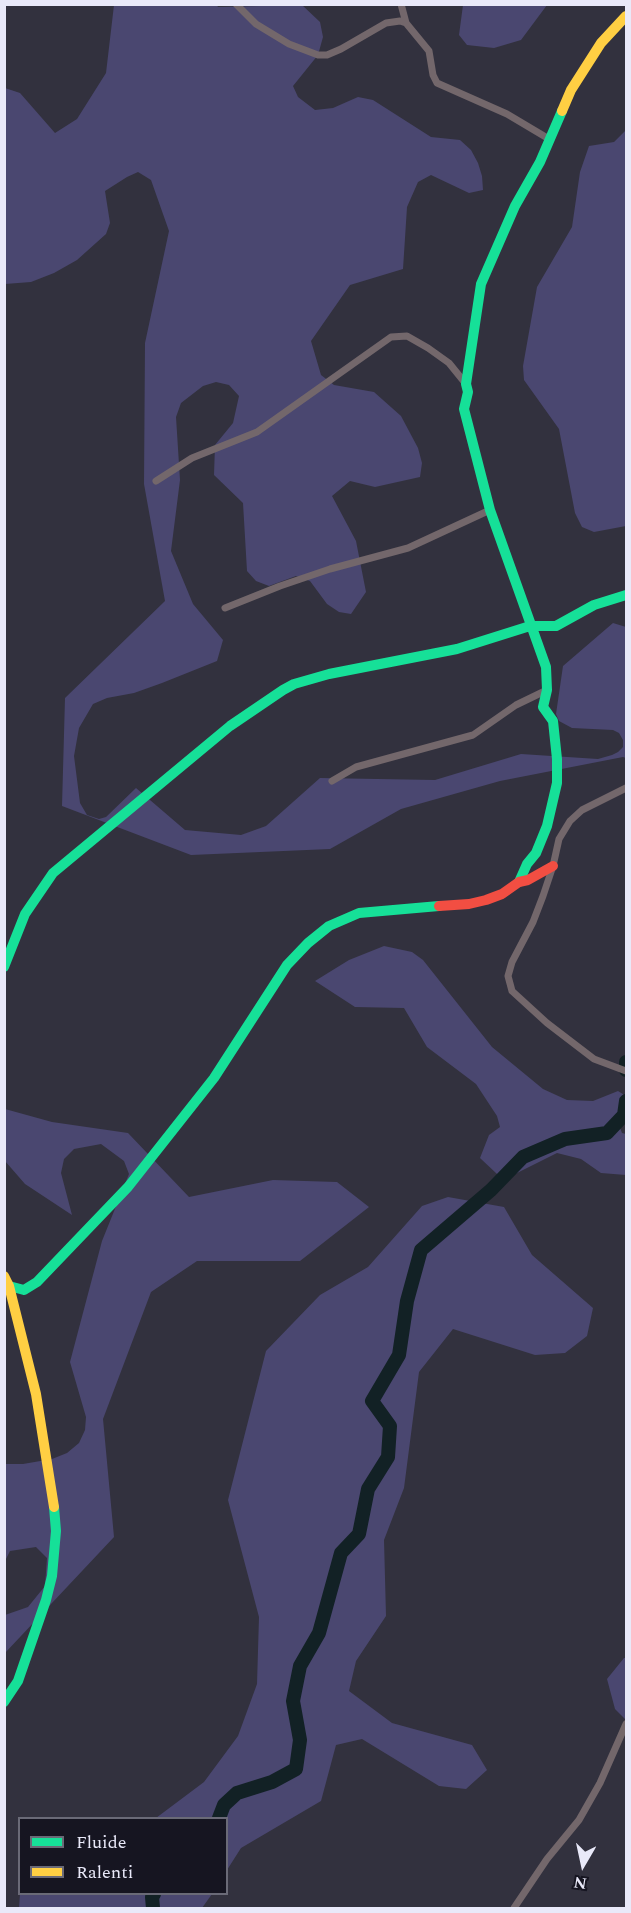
<!DOCTYPE html>
<style>
body{margin:0}
#map{position:relative;width:631px;height:1913px;overflow:hidden;background:#32313e;font-family:Spectral,serif}
canvas{display:block}
.frame{position:absolute;inset:0;border:6px solid #e9e9f9;pointer-events:none}
.legend{position:absolute;left:18px;top:1817px;width:210px;height:78px;box-sizing:border-box;background:#161521;border:2px solid #6a6a77;margin:0;padding:8px 10px;list-style:none;font-size:18px;color:#e9e9f9}
.legend li{display:flex;align-items:center;gap:12px;height:30px}
.legend b{width:30px;border:2px solid #6a6a77}
.north{position:absolute;left:553px;top:1835px;width:60px;height:60px;-webkit-text-stroke:4px #161521;paint-order:stroke;rotate:189deg;font-size:16px;font-weight:700;line-height:24px;text-align:center;color:#e9e9f9}
.north::after{content:'';display:block;margin:auto;width:21px;height:27px;background:#e9e9f9;clip-path:polygon(50% 0,100% 100%,50% 72%,0 100%)}
</style>
<div id="map">
<canvas width="631" height="1913"></canvas>
<div class="frame"></div>
<ul class="legend">
<li><b style="height:8px;background:#16e098"></b>Fluide</li>
<li><b style="height:8px;background:#ffcf43"></b>Ralenti</li>
</ul>
<div class="north">N</div>
</div>
<script>
const ctx = document.querySelector('canvas').getContext('2d');
ctx.lineJoin = 'round';
function fill(path, color) { ctx.fillStyle = color; ctx.fill(path, 'evenodd'); }
const poly = rows => new Path2D(rows.map(r => 'M' + r).join(''));
function stroke(path, color, width, dash) { ctx.strokeStyle = color; ctx.lineWidth = width; ctx.lineCap = dash ? 'butt' : 'round'; ctx.setLineDash(dash || []); ctx.stroke(path); }
fill(poly([
 [216,4,218,7,302,5,320,22,323,37,318,55,293,86,298,97,315,110,333,108,358,97,373,100,431,137,460,140,471,150,478,163,482,176,483,190,469,193,431,175,418,182,407,207,403,269,350,285,311,341,321,375,334,385,374,392,401,416,418,448,422,463,420,477,375,487,350,481,332,496,356,541,366,592,351,614,339,612,327,604,310,581,296,576,269,586,256,581,247,571,243,503,214,475,215,445,233,423,239,396,229,385,216,382,203,386,181,403,176,417,180,480,171,551,193,604,223,640,217,661,162,683,134,693,107,698,93,704,79,728,74,756,80,803,87,815,99,819,106,817,136,788,185,830,241,835,266,826,320,778,435,780,521,754,598,759,612,755,618,752,623,747,623,740,619,733,613,730,572,728,559,721,556,714,563,666,613,623,626,627,626,758,623,757,500,781,401,809,330,849,191,855,62,806,65,698,165,601,144,484,145,343,169,231,151,180,138,172,127,177,105,191,110,223,106,234,77,260,54,273,31,282,5,284,5,88,20,93,55,133,77,119,106,73,114,5],
 [463,5,463,4,547,5,521,40,494,48,467,45,459,35],
 [626,130,626,526,594,532,582,527,575,513,559,429,524,380,523,366,537,287,572,227,580,172,589,146,614,142],
 [384,946,412,952,423,960,492,1047,543,1089,567,1100,593,1101,618,1091,626,1096,626,1104,617,1120,622,1133,626,1134,626,1175,601,1173,581,1159,557,1153,511,1176,497,1174,480,1158,489,1135,500,1127,497,1116,476,1084,427,1047,404,1008,355,1007,315,981,349,960],
 [5,1109,52,1122,128,1133,189,1197,273,1180,337,1182,369,1207,300,1261,197,1261,151,1292,103,1419,114,1537,5,1653,5,1615,28,1607,45,1586,47,1558,36,1547,10,1551,5,1561,5,1464,23,1464,52,1459,67,1453,79,1443,85,1430,86,1417,70,1362,102,1241,129,1174,124,1161,101,1144,74,1149,64,1159,61,1173,72,1215,25,1184,5,1161],
 [448,1197,504,1207,532,1255,593,1308,587,1336,565,1353,535,1355,453,1329,419,1372,404,1488,384,1540,386,1616,356,1661,349,1691,392,1723,472,1745,487,1770,466,1789,439,1786,362,1739,336,1745,321,1801,241,1848,227,1870,226,1818,156,1818,204,1782,238,1736,257,1684,259,1617,228,1500,266,1351,320,1295,368,1267,422,1206],
 [624,1658,626,1658,626,1720,615,1709,607,1679],
 [20,1894,92,1894,95,1895,98,1894,212,1894,202,1908,19,1908]
]), '#4a4770');
stroke(poly([
 [626,1062,626,1070],
 [219,1818,224,1805,237,1793,272,1782,296,1769,300,1740,293,1701,300,1666,319,1633,341,1553,359,1534,368,1489,388,1457,390,1426,372,1401,399,1355,407,1301,421,1250,491,1190,523,1157,565,1139,607,1133,624,1115,626,1101],
 [153,1908,152,1897,154,1894]
]), '#122125', 14);
stroke(poly([
 [236,4,256,24,289,44,318,55,327,55,341,49,386,23,400,21,406,23,429,51,433,75,437,83,507,114,549,139],
 [401,4,406,23],
 [156,481,192,458,257,432,391,337,407,336,428,348,449,363,466,384],
 [225,608,280,586,330,569,408,548,490,510],
 [332,781,356,767,473,735,516,705,547,690],
 [626,788,582,810,570,821,559,839,553,866,543,896,533,922,512,962,508,976,512,991,547,1023,594,1059,626,1071],
 [514,1908,547,1859,579,1820,600,1783,626,1724]
]), '#73676b', 7);
stroke(poly([
 [519,882,527,864,536,853,547,826,557,783,557,759,553,721,543,707,547,690,546,667,490,510,464,409,468,392,466,384,481,284,515,206,540,162,562,111],
 [4,967,25,914,53,873,230,726,283,690,294,684,329,674,457,649,530,626,556,626,594,605,626,595],
 [9,1286,24,1290,37,1282,128,1187,214,1078,287,965,308,943,329,926,359,913,439,906],
 [4,1702,18,1681,46,1600,52,1576,56,1531,54,1507]
]), '#16e098', 10);
stroke(poly([
 [562,111,571,90,601,43,626,16],
 [4,1276,9,1286,36,1394,54,1507]
]), '#ffcf43', 10);
stroke(poly([
 [439,906,469,904,486,900,502,894,519,882,528,880,553,866]
]), '#f24e42', 10);
</script>
